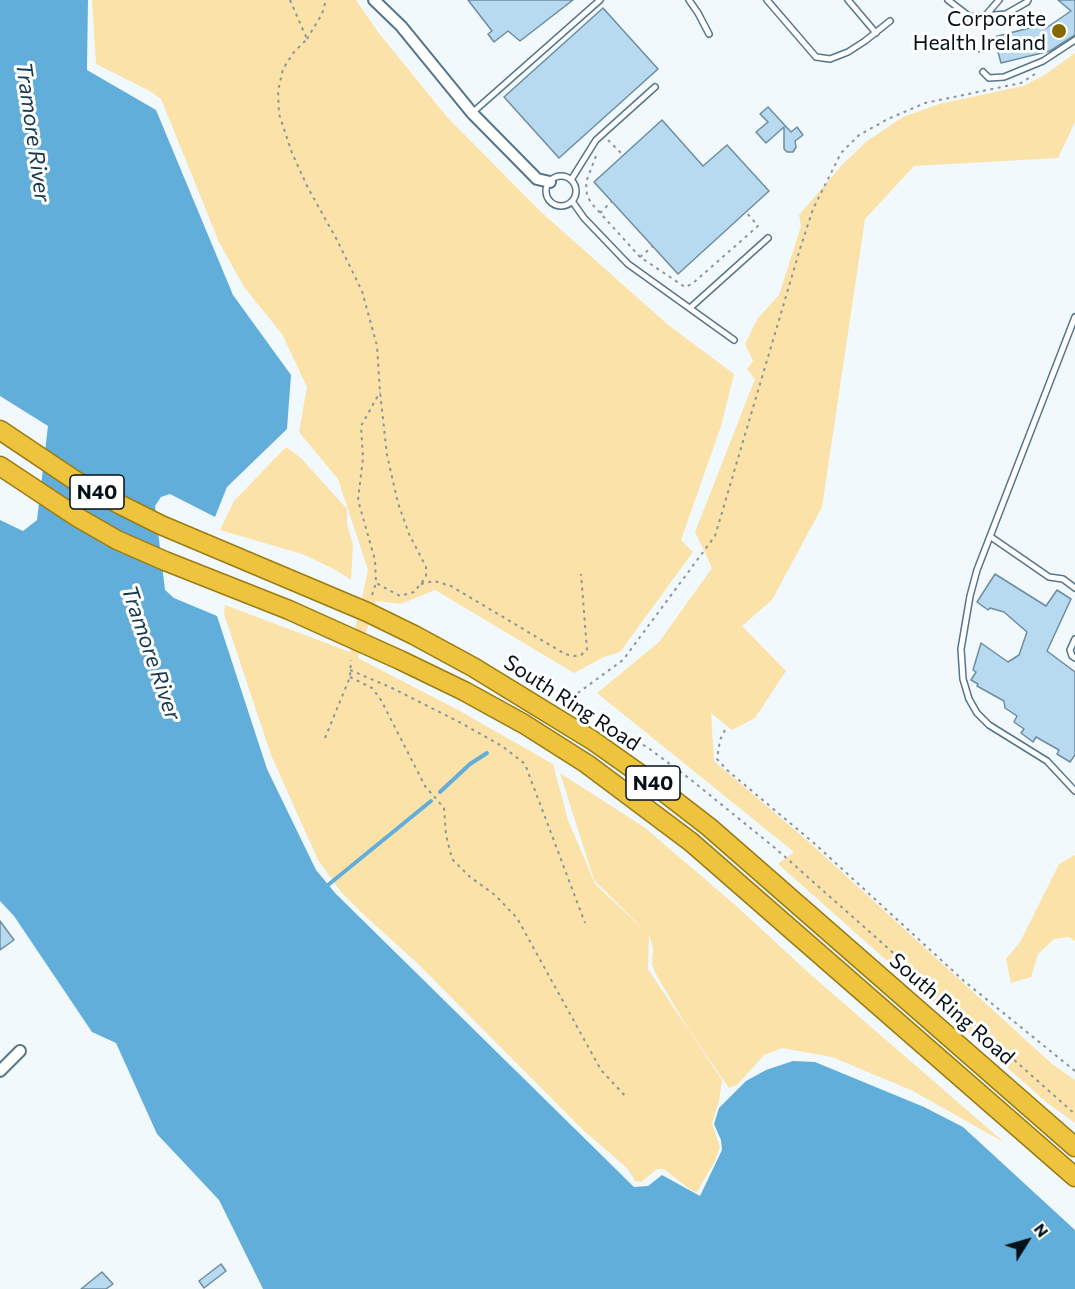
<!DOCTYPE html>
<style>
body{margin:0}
#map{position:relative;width:1075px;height:1289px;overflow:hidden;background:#f2f9fd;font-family:Commissioner,sans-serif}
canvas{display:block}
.north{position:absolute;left:997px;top:1211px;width:60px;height:60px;-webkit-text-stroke:4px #fff;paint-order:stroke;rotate:53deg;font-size:16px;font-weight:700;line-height:24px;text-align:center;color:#051118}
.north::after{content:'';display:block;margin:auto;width:21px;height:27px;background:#051118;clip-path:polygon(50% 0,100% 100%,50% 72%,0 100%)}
</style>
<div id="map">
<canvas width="1075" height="1289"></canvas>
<div class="north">N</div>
</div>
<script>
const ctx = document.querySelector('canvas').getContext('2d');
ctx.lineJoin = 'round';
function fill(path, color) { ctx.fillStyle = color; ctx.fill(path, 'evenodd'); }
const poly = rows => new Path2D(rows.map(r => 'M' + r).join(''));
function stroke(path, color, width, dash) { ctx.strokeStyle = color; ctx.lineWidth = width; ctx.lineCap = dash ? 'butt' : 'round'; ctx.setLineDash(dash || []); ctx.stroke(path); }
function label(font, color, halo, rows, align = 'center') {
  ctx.font = font + ' Commissioner,sans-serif'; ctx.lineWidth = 6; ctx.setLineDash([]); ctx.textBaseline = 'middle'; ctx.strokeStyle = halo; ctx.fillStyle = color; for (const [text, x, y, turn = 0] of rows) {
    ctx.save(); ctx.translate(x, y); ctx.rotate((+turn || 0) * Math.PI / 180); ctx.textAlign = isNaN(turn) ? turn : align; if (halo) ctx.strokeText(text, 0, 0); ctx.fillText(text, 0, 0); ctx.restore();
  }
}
fill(poly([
 [92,0,356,0,378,32,447,117,539,210,667,324,734,374,721,426,681,540,693,552,620,652,604,657,574,673,435,590,401,604,376,601,358,658,460,711,553,764,568,820,595,884,648,934,594,880,560,773,644,827,733,903,810,974,1005,1143,913,1091,832,1057,782,1048,764,1055,737,1085,729,1088,689,1030,658,978,652,965,653,948,649,934,648,969,722,1080,719,1102,712,1123,720,1147,715,1161,697,1192,692,1191,664,1169,657,1169,641,1182,635,1181,628,1169,582,1129,417,963,362,913,341,892,318,860,271,755,224,614,225,605,350,652,368,570,338,479,299,432,307,387,282,334,244,287,219,242,161,99,148,90,96,64],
 [1075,53,1075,122,1058,158,914,166,865,219,822,507,772,600,742,626,786,671,755,718,732,730,711,713,714,761,810,843,1052,1064,1075,1080,1075,1123,1046,1102,778,864,794,852,597,693,659,642,712,568,695,532,755,379,747,369,753,361,745,344,758,318,779,295,801,226,799,215,841,166,867,141,903,117,939,104,1023,86,1046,74],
 [286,447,301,458,347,509,347,523,353,545,351,580,334,569,302,554,220,530,234,501],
 [1075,855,1075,941,1069,937,1054,939,1038,954,1031,977,1011,983,1006,959,1020,942,1059,864]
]), '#fbe2a9');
fill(poly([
 [0,0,88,0,87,70,156,110,233,295,291,375,287,429,227,487,215,517,170,494,161,497,155,506,165,590,174,598,217,616,267,769,316,870,336,894,634,1187,648,1186,662,1175,700,1196,722,1150,721,1140,714,1124,719,1108,746,1081,766,1070,793,1061,815,1062,924,1107,963,1127,1075,1230,1075,1289,263,1289,219,1200,157,1134,116,1043,92,1032,14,916,0,901,0,520,23,531,37,520,48,426,0,396]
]), '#62aeda');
stroke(poly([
 [440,792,470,764,487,753],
 [328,885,431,801]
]), '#62aeda', 4);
const building = poly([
 [468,0,573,0,520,41,508,31,494,42,488,34,492,31,468,0],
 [1058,0,1075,0,1075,35,1050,51,1001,63,994,37,1045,24,1046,28,1071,11,1058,0],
 [603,8,658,69,559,158,504,97,603,8],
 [768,107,791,132,797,127,803,135,795,141,796,147,793,152,787,152,784,149,784,127,766,143,756,132,768,122,760,114,768,107],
 [662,120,703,166,727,145,769,191,678,274,594,182,662,120],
 [995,574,1046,606,1057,590,1071,599,1047,651,1075,672,1075,755,1070,762,1057,754,1059,750,1036,737,1033,742,1021,733,1024,729,1014,722,1017,716,1005,708,1004,701,977,686,978,684,971,680,976,672,973,670,981,643,1008,662,1019,655,1027,632,1004,612,990,608,988,610,977,602,995,574],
 [0,921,14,940,0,950,0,921],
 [221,1264,226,1271,204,1288,199,1281,221,1264],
 [102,1272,113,1284,106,1289,81,1289,102,1272]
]);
fill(building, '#b8daf0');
stroke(building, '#6d8da1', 1.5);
const service = poly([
 [689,0,698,13,709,34],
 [767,0,816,57,830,59,848,52,865,41,890,21],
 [848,0,876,33],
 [948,0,970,17,1006,14,1027,2,1028,0],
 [986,15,999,0],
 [983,72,989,78,1004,77,1043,61,1075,40],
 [472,113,600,0],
 '546 191a15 15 0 1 1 30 0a15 15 0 1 1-30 0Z',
 [571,180,596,140,655,87],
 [572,201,584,218,628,264,734,340],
 [690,308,768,238],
 [1075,317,977,570,970,596,961,649,963,679,969,699,977,713,989,725,1047,761,1075,791],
 [991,537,1049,577,1063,579,1075,588],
 [1075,639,1070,650,1072,656,1075,658]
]);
const minor = poly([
 [374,0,401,26,472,113,537,179,550,182],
 [0,1071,20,1051]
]);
const trunk = poly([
 [0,430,76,481,121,505,161,525,367,612,414,635,473,667,592,740,643,776,709,827,1075,1147],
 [0,466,77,517,117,540,165,561,289,610,400,660,464,691,524,724,587,764,691,842,1075,1177]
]);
stroke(service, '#567589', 8);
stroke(minor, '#567589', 14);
stroke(trunk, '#9a7c12', 21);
stroke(poly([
 [290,0,307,39,294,52,283,69,278,91,279,114,292,153,308,188,337,240,362,291,377,346,380,392,387,455,398,503,409,534,426,567,426,577,414,592,400,596,376,583,375,560,358,500,363,458,361,426,380,392],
 [307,39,322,14,326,0],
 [978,52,997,47],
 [1035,74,1021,83,925,103,888,119,859,135,841,153,813,209,800,249,715,536,623,660,571,698,578,705,615,730,647,747,690,779,775,848,1075,1114],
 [608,140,622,154],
 [596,156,586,182,587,196,592,204,640,257,685,287,692,284,758,226,746,212],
 [600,213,612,201],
 [640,257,653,246],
 [421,584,434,581,451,586,565,654,574,656,581,655,587,650,581,574],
 [372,595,376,583],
 [350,670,392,688,461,723,502,746,525,764,585,923],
 [350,677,372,688,381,700,425,786,444,808,446,835,452,859,470,877,495,895,517,918,601,1070,627,1098],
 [725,730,720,740,717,759,727,770,815,844,964,981,1075,1071],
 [325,738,350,677,351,660]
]), '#8b959a', 2, [3, 4.5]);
stroke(service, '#fff', 5);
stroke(minor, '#fff', 10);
stroke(trunk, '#eec43e', 18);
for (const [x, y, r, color] of [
 [1059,31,8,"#866701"]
]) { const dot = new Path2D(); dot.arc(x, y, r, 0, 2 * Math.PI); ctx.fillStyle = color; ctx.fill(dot); stroke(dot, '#fff', 2); }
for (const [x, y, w] of [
 [97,492,54],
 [653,783,54]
]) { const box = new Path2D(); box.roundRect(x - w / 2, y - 17, w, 34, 4.5); ctx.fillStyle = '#fff'; ctx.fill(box); stroke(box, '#051118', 1.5); }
label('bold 20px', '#051118', null, [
 ["N40",97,492],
 ["N40",653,783]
]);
label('21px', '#051118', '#fff', [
 ["Corporate",1046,19],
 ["Health Ireland",1046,43]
], 'right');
label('21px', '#051118', '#fff', [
 ["South Ring Road",572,703,33],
 ["South Ring Road",952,1009,41]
]);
label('italic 22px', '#17394c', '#fff', [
 ["Tramore River",33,132,82],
 ["Tramore River",151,653,71]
]);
</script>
